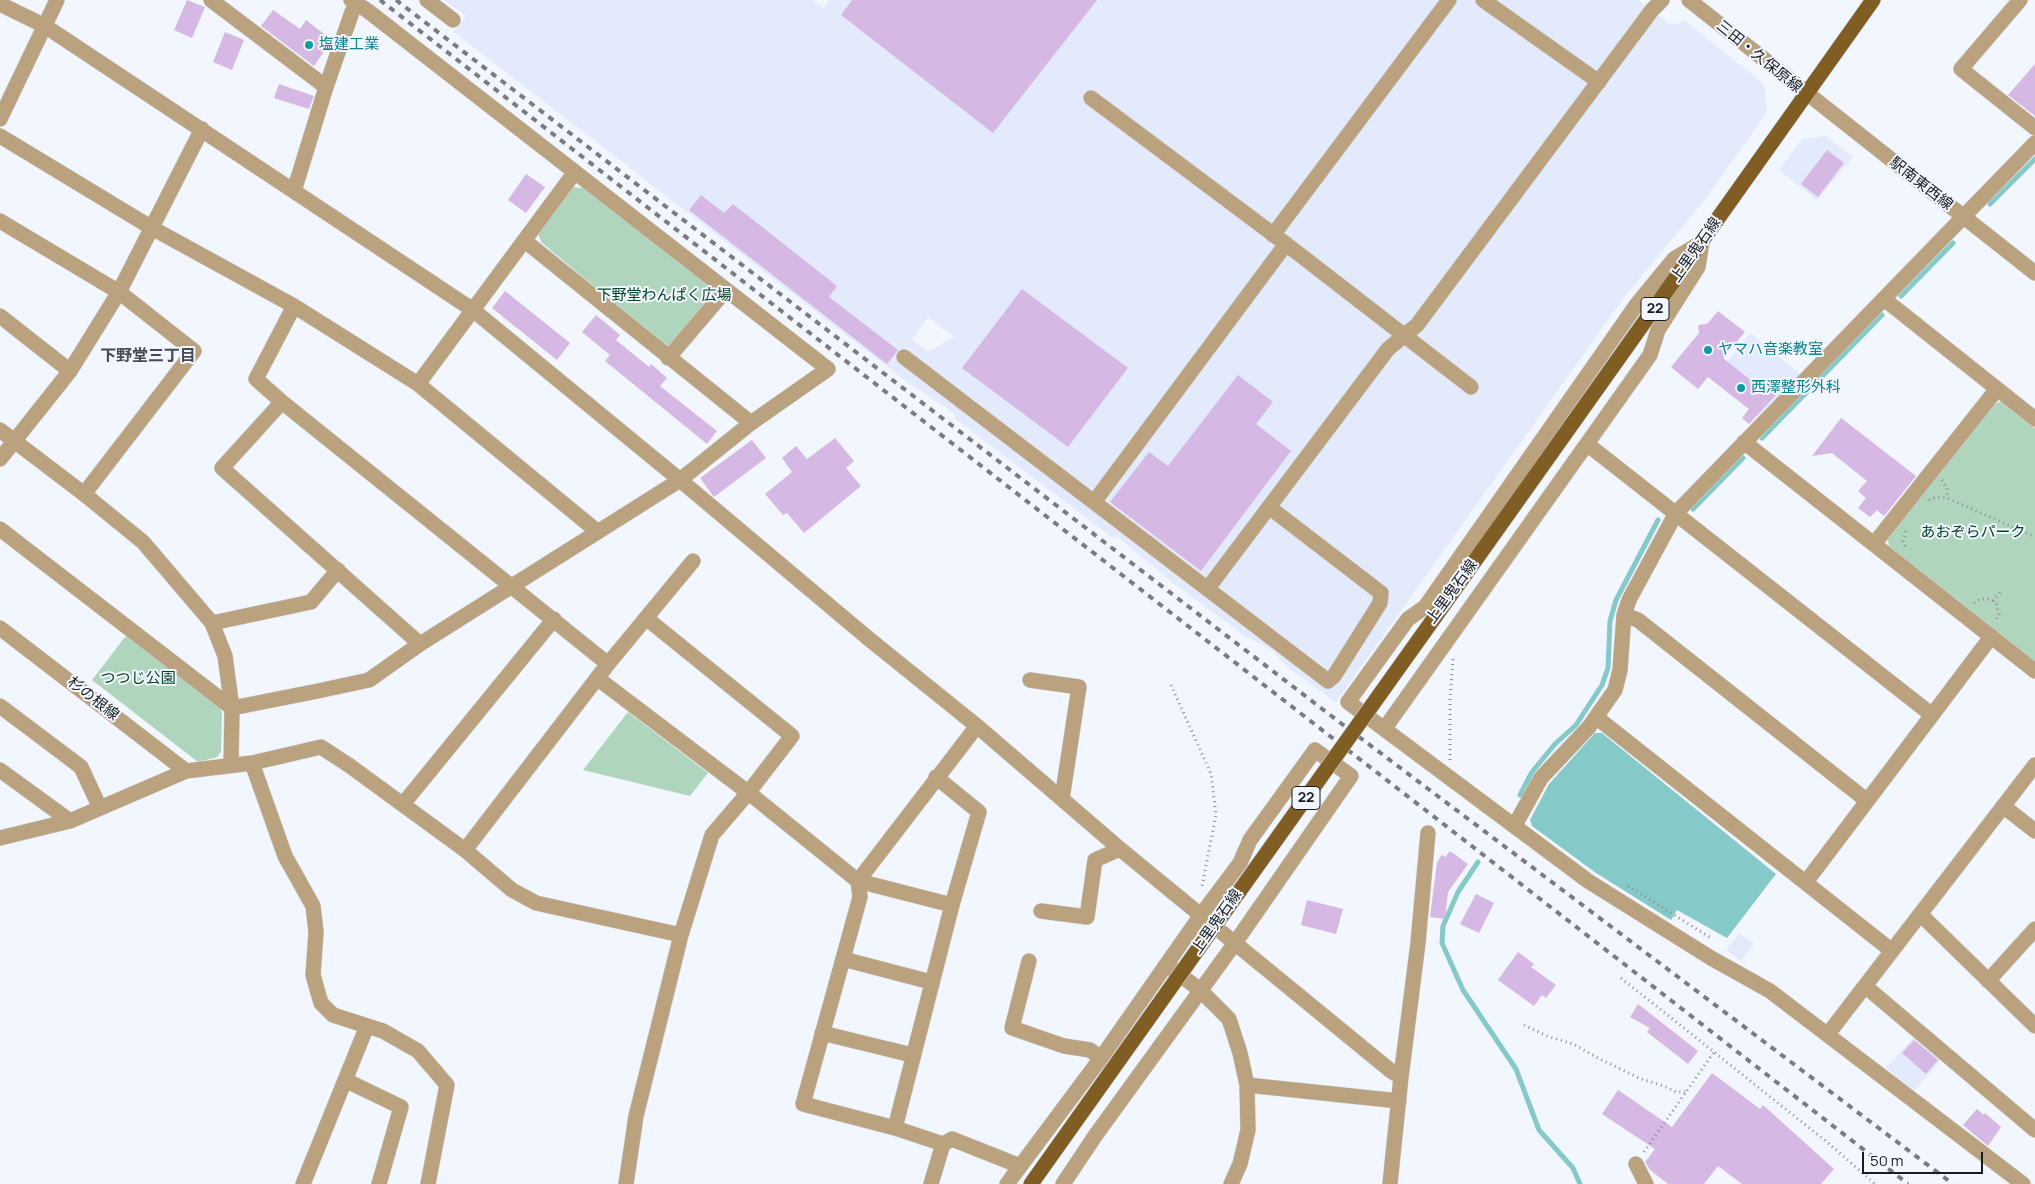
<!DOCTYPE html>
<meta charset="utf-8">
<style>
body{margin:0}
#map{position:relative;width:2035px;height:1184px;overflow:hidden;background:#f2f6fe;font-family:Manrope,sans-serif}
canvas{display:block}
.scale{position:absolute;left:1862px;top:1152px;width:121px;height:22px;box-sizing:border-box;border:2px solid #191b1e;border-top:0;padding-left:6px;font-size:15px;line-height:18px;white-space:nowrap;color:#191b1e;-webkit-text-stroke:4px #f2f6fe;paint-order:stroke}
</style>
<div id="map">
<canvas width="2035" height="1184"></canvas>
<div class="scale">50 m</div>
</div>
<script>
const ctx = document.querySelector('canvas').getContext('2d');
ctx.lineJoin = 'round';
function fill(path, color) { ctx.fillStyle = color; ctx.fill(path, 'evenodd'); }
const poly = rows => new Path2D(rows.map(r => 'M' + r).join(''));
function stroke(path, color, width, dash) { ctx.strokeStyle = color; ctx.lineWidth = width; ctx.lineCap = dash ? 'butt' : 'round'; ctx.setLineDash(dash || []); ctx.stroke(path); }
function label(font, color, halo, rows, align = 'center') {
  ctx.font = font + ' Manrope,"Noto Sans JP",sans-serif'; ctx.lineWidth = 4; ctx.setLineDash([]); ctx.textBaseline = 'middle'; ctx.strokeStyle = halo; ctx.fillStyle = color; for (const [text, x, y, turn = 0] of rows) {
    ctx.save(); ctx.translate(x, y); ctx.rotate((+turn || 0) * Math.PI / 180); ctx.textAlign = isNaN(turn) ? turn : align; if (halo) ctx.strokeText(text, 0, 0); ctx.fillText(text, 0, 0); ctx.restore();
  }
}
fill(poly([
 [444,0,811,0,824,8,829,0,1638,0,1671,25,1685,21,1764,84,1767,112,1703,202,1625,296,1336,702,1287,667,1272,650,1248,638,1173,583,1117,536,1113,538,1015,464,957,420,953,412,907,382,454,32,466,16],
 [928,317,954,337,928,352,912,339],
 [1826,136,1853,157,1817,200,1779,170,1802,139],
 [1750,333,1800,374,1758,417,1712,380],
 [1739,933,1754,944,1741,961,1726,950],
 [1916,1035,1943,1058,1914,1091,1886,1068]
]), '#e2eafb');
fill(poly([
 [572,187,583,188,712,286,714,298,672,346,664,345,541,242,538,233],
 [2002,402,2035,428,2035,662,1889,547,1888,539,1995,403],
 [128,633,219,705,222,713,221,752,217,757,198,762,92,680],
 [628,712,708,773,690,796,583,770]
]), '#afd6bd');
fill(poly([
 [1595,733,1602,733,1776,874,1727,938,1677,910,1671,920,1596,873,1532,826,1530,820,1549,784]
]), '#86c9c9');
stroke(poly([
 [1990,204,2035,159],
 [1901,296,1953,243],
 [1762,438,1882,315],
 [1693,509,1743,458],
 [1520,795,1532,772,1555,744,1576,725,1602,685,1608,668,1610,621,1616,600,1658,520],
 [1478,862,1458,892,1443,926,1442,943,1463,990,1516,1069,1539,1130,1573,1168,1580,1184]
]), '#86c9c9', 5);
fill(poly([
 [187,0,205,7,192,38,174,30],
 [852,0,1097,0,993,133,841,15],
 [273,10,300,29,306,20,332,40,314,66,261,26],
 [225,32,244,40,232,70,213,62],
 [2035,64,2035,116,2008,95],
 [279,84,314,96,309,109,274,98],
 [1827,150,1844,163,1818,197,1801,184],
 [526,174,545,187,526,213,508,200],
 [701,195,724,213,733,204,837,286,829,297,898,350,887,364,689,210],
 [1022,289,1128,368,1068,447,962,368],
 [505,291,570,343,557,360,492,308],
 [1718,311,1745,332,1723,358,1763,390,1766,386,1776,395,1749,424,1742,418,1749,409,1708,377,1698,389,1671,367,1699,333,1698,325,1707,324],
 [596,315,620,335,616,340,649,367,651,364,667,378,660,386,717,431,707,444,605,361,610,355,582,332],
 [1238,375,1273,402,1256,424,1291,451,1201,571,1110,502,1149,452,1168,466],
 [1841,418,1916,476,1884,516,1877,510,1870,517,1858,508,1866,498,1858,491,1867,481,1832,453,1812,456],
 [835,438,854,461,846,468,861,486,804,533,787,513,783,515,765,494,792,472,782,458,796,446,807,459],
 [752,440,766,458,714,497,700,478],
 [1450,851,1468,864,1448,892,1445,919,1430,917,1437,862,1442,855,1445,857],
 [1476,894,1494,903,1479,933,1460,924],
 [1307,900,1343,909,1336,934,1301,925],
 [1518,952,1534,964,1531,967,1556,985,1546,998,1542,995,1534,1006,1498,980],
 [1638,1004,1698,1051,1688,1064,1647,1032,1650,1028,1630,1017],
 [1914,1040,1938,1060,1926,1074,1902,1053],
 [1712,1073,1760,1109,1763,1105,1834,1169,1821,1184,1742,1184,1718,1166,1704,1184,1668,1184,1650,1170,1645,1162,1655,1149,1602,1114,1618,1090,1672,1127],
 [1977,1109,1984,1115,1985,1113,2001,1127,1988,1146,1963,1125]
]), '#d5b8e3');
const minor = poly([
 [211,0,326,87],
 [427,0,453,20],
 [1483,0,1599,82],
 [1689,0,2035,273],
 [2020,0,1961,69,2035,128],
 [0,4,45,26,473,310,680,480,869,639,977,726,1120,849,1391,1071,1401,1077],
 [1091,98,1286,244,1471,387],
 [0,119,57,0],
 [0,136,152,228,294,306,418,384,598,532],
 [294,191,326,87,352,12,357,4],
 [0,221,119,292,194,351,84,494],
 [1273,235,1449,0],
 [525,241,751,423],
 [1702,242,1674,259,1637,304,1425,607,1408,619,1348,702,1588,881,1711,958,1770,991,2023,1184],
 [1884,299,2035,419],
 [294,306,256,379,282,402,608,664],
 [0,316,70,371],
 [904,357,1328,681,1334,676,1380,603,1381,593,1269,507],
 [668,358,726,290],
 [418,384,575,172],
 [282,402,222,468,420,644],
 [0,430,84,494,143,542,212,623,225,656,232,708,231,765],
 [1744,442,2035,671],
 [1587,444,1932,715],
 [0,459,70,371,119,292,202,129],
 [1094,502,1286,244],
 [0,529,232,708,318,691,369,680,420,644,680,480,751,423,828,369,368,11,351,0],
 [1874,544,1997,389],
 [1208,588,1388,349,1417,325,1652,10,1662,0],
 [1624,615,1638,620,1866,800],
 [212,623,311,602,338,570],
 [0,628,186,771],
 [597,678,754,797,858,881,952,905],
 [1030,680,1079,687,1062,799],
 [0,706,81,767,100,808],
 [1596,717,1892,951],
 [1385,728,1650,355,1658,330,1698,267,1702,242],
 [252,763,285,856,313,906,316,932,313,975,321,1003,333,1015,383,1031,418,1051,447,1085,428,1184],
 [0,770,70,821],
 [403,804,554,619],
 [2003,806,2035,831],
 [1515,825,1541,778,1589,727,1615,690,1620,670,1624,615,1629,600,1676,513,2035,143],
 [0,838,70,821,186,771,252,763,321,747,350,766,465,850,512,890,536,903,681,935],
 [465,850,608,664,693,561],
 [1806,882,1991,637],
 [1041,911,1087,917,1095,860,1120,849],
 [1920,914,2035,1026],
 [843,959,931,982],
 [1029,961,1012,1028,1064,1046,1090,1050,1101,1058],
 [1170,967,1200,990,1229,1019,1240,1053,1247,1085,1248,1130,1240,1164,1231,1184],
 [1988,981,2035,929],
 [1865,986,2035,1130],
 [822,1033,912,1055],
 [1828,1034,2035,765],
 [345,1080,401,1107,379,1184],
 [1247,1085,1399,1101],
 [895,1128,952,905,979,812,936,777],
 [943,1144,952,1139,1020,1166],
 [1636,1164,1646,1184],
 [303,1184,367,1026],
 [626,1184,636,1116,681,935,712,835,748,793,792,736,646,618],
 [931,1184,943,1144,895,1128,803,1104,860,897,858,881,977,726],
 [1007,1184,1101,1058,1201,915,1240,863,1250,840,1315,750,1351,776,1235,943,1095,1136,1063,1184],
 [1390,1184,1401,1077,1418,943,1428,833]
]);
const major = poly([
 [1435,617,1873,0],
 [1031,1184,1176,980]
]);
stroke(minor, '#cfd3da', 16);
stroke(major, '#cfd3da', 16);
stroke(poly([
 [1942,480,1947,488,1947,498],
 [1929,500,1936,497,1947,498,2035,537],
 [1906,531,1903,541,1906,548],
 [1993,601,2001,592],
 [1974,603,1980,599,1990,599,1996,604,1999,614,1996,620],
 [1171,685,1211,774,1216,815,1202,886],
 [1450,760,1450,700,1453,659],
 [1628,886,1711,938],
 [1621,978,1827,1142,1875,1184],
 [1524,1025,1547,1036,1573,1044,1598,1058,1641,1079,1664,1086,1676,1092,1686,1092],
 [1644,1152,1714,1052]
]), '#898c92', 3, [1, 4]);
stroke(minor, '#bba27e', 15);
stroke(major, '#805d23', 15);
stroke(poly([
 [380,0,1908,1184],
 [396,0,1338,721,1953,1184]
]), '#797c81', 4, [6, 6]);
const majorBridge = poly([
 [1176,980,1435,617]
]);
stroke(majorBridge, '#cfd3da', 16, []);
stroke(majorBridge, '#805d23', 15);
for (const [x, y, r, color] of [
 [309,45,5,"#0f9aa8"],
 [1708,350,5,"#0f9aa8"],
 [1741,388,5,"#0f9aa8"]
]) { const dot = new Path2D(); dot.arc(x, y, r, 0, 2 * Math.PI); ctx.fillStyle = color; ctx.fill(dot); stroke(dot, '#f2f6fe', 2); }
for (const [x, y, w] of [
 [1655,309,28],
 [1306,798,28]
]) { const box = new Path2D(); box.roundRect(x - w / 2, y - 11.5, w, 23, 4); ctx.fillStyle = '#f2f6fe'; ctx.fill(box); stroke(box, '#191b1e', 1); }
label('bold 14px', '#191b1e', null, [
 ["22",1655,309],
 ["22",1306,798]
]);
label('15px', '#0d838f', '#f2f6fe', [
 ["塩建工業",319,45],
 ["ヤマハ音楽教室",1718,350],
 ["西澤整形外科",1751,388]
], 'left');
label('15px', '#191b1e', '#f2f6fe', [
 ["三田・久保原線",1759,57,39],
 ["駅南東西線",1921,184,38],
 ["上里鬼石線",1696,250,-55],
 ["上里鬼石線",1452,592,-54],
 ["杉の根線",93,699,38],
 ["上里鬼石線",1217,922,-55]
]);
label('15px', '#044225', '#f2f6fe', [
 ["下野堂わんぱく広場",664,296],
 ["あおぞらパーク",1973,533],
 ["つつじ公園",138,679]
]);
label('bold 16px', '#474b53', '#f2f6fe', [
 ["下野堂三丁目",148,357]
]);
</script>
